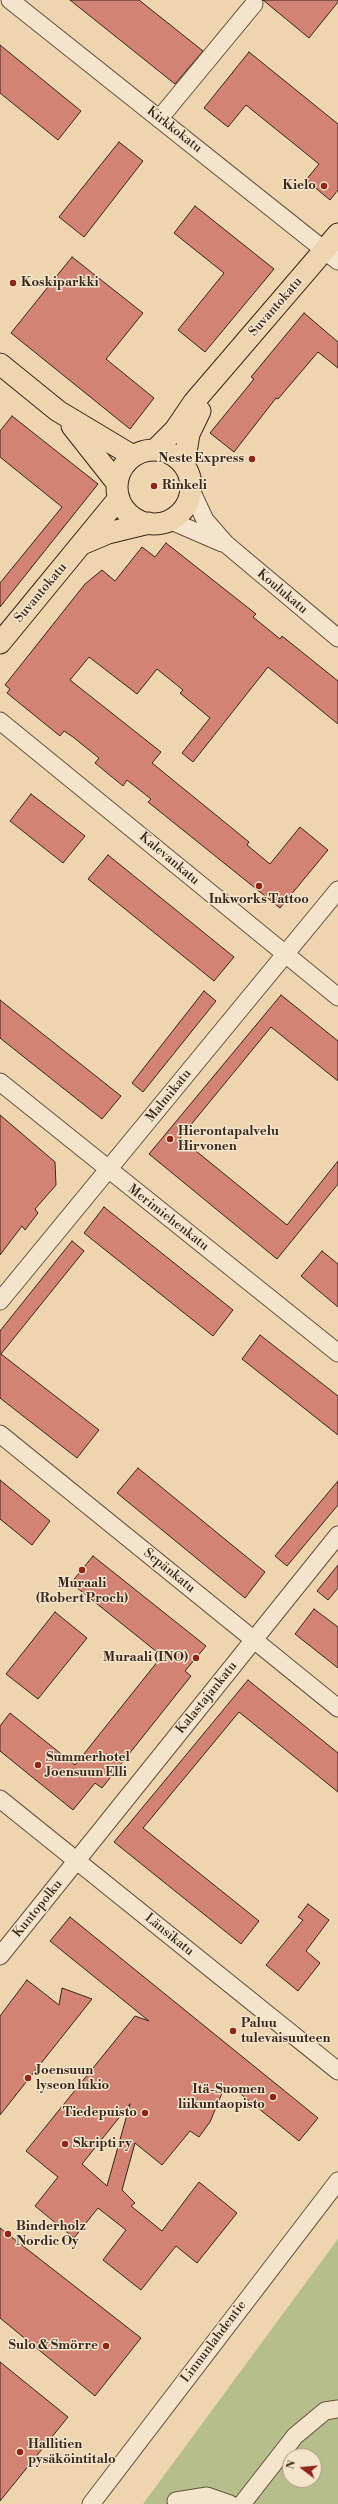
<!DOCTYPE html>
<meta charset="utf-8">
<style>
body{margin:0}
#map{position:relative;width:338px;height:2504px;overflow:hidden;background:#eed5af;font-family:"Libre Bodoni",serif}
canvas{display:block}
.north{position:absolute;left:282px;top:2448px;width:40px;height:40px;box-sizing:border-box;background:#f4e4cb;border:1px solid #a99885;border-radius:50%;rotate:286deg;font-size:11px;font-weight:700;line-height:16px;text-align:center;color:#39261c}
.north::after{content:'';display:block;margin:auto;width:14px;height:18px;background:#8f2418;clip-path:polygon(50% 0,100% 100%,50% 72%,0 100%)}
</style>
<div id="map">
<canvas width="338" height="2504"></canvas>
<div class="north">N</div>
</div>
<script>
const ctx = document.querySelector('canvas').getContext('2d');
ctx.lineJoin = 'round';
function fill(path, color) { ctx.fillStyle = color; ctx.fill(path, 'evenodd'); }
const poly = rows => new Path2D(rows.map(r => 'M' + r).join(''));
function stroke(path, color, width, dash) { ctx.strokeStyle = color; ctx.lineWidth = width; ctx.lineCap = dash ? 'butt' : 'round'; ctx.setLineDash(dash || []); ctx.stroke(path); }
function label(font, color, halo, rows, align = 'center') {
  ctx.font = font + ' "Libre Bodoni",serif'; ctx.lineWidth = 3; ctx.setLineDash([]); ctx.textBaseline = 'middle'; ctx.strokeStyle = halo; ctx.fillStyle = color; for (const [text, x, y, turn = 0] of rows) {
    ctx.save(); ctx.translate(x, y); ctx.rotate((+turn || 0) * Math.PI / 180); ctx.textAlign = isNaN(turn) ? turn : align; if (halo) ctx.strokeText(text, 0, 0); ctx.fillText(text, 0, 0); ctx.restore();
  }
}
fill(poly([
 [338,2239,338,2504,143,2504],
 [290,2456,314,2456,314,2480,290,2480]
]), '#b6be8c');
const building = poly([
 [70,0,139,0,203,51,175,84,70,0],
 [263,0,338,0,338,2,309,38,263,0],
 [0,45,81,111,58,140,0,93,0,45],
 [249,52,338,124,338,190,330,200,306,180,319,164,246,105,228,127,204,108,249,52],
 [119,142,143,161,84,237,59,217,119,142],
 [195,206,274,269,205,352,178,330,224,273,174,233,195,206],
 [72,257,143,313,106,359,154,398,130,429,11,333,72,257],
 [304,313,338,342,338,368,318,352,278,399,276,398,234,452,210,433,254,379,251,377,304,313],
 [12,416,98,484,0,607,0,583,62,507,0,457,0,431,12,416],
 [166,543,256,614,253,617,280,639,282,636,338,681,338,724,268,667,193,762,182,753,210,718,180,693,183,690,157,669,137,694,89,657,70,680,161,752,152,763,249,842,247,845,270,864,300,827,328,850,280,908,148,802,151,799,127,780,123,786,95,763,99,758,73,737,64,731,60,736,7,693,10,689,5,685,85,584,102,570,115,581,142,547,155,557,166,543],
 [31,794,85,836,63,863,10,821,31,794],
 [108,855,234,957,214,981,88,879,108,855],
 [204,991,216,1001,143,1092,132,1083,204,991],
 [281,995,338,1041,338,1081,271,1027,180,1138,287,1225,338,1161,338,1184,277,1259,149,1154,281,995],
 [0,1000,121,1096,102,1119,0,1038,0,1000],
 [0,1115,55,1162,56,1185,35,1209,38,1213,25,1230,22,1226,0,1255,0,1115],
 [104,1207,233,1310,213,1336,84,1233,104,1207],
 [72,1241,84,1251,1,1354,99,1430,77,1458,0,1398,0,1331,72,1241],
 [322,1251,338,1264,338,1307,301,1276,322,1251],
 [260,1335,338,1396,338,1435,242,1359,260,1335],
 [138,1468,265,1572,245,1598,117,1493,138,1468],
 [0,1480,50,1521,32,1545,0,1519,0,1480],
 [338,1481,338,1505,287,1566,275,1556,338,1481],
 [93,1556,206,1646,185,1671,191,1676,102,1788,95,1783,73,1810,0,1751,0,1726,10,1713,75,1765,162,1656,71,1583,93,1556],
 [338,1565,338,1588,328,1600,317,1591,338,1565],
 [314,1609,338,1627,338,1668,295,1634,314,1609],
 [55,1612,87,1638,38,1699,6,1674,55,1612],
 [248,1680,338,1753,338,1792,239,1712,143,1828,259,1921,241,1944,114,1842,248,1680],
 [308,1904,329,1920,306,1951,320,1963,298,1991,266,1965,303,1920,298,1917,308,1904],
 [70,1917,318,2118,299,2141,232,2087,227,2092,222,2093,210,2122,199,2137,190,2131,162,2165,135,2143,122,2190,135,2203,131,2206,162,2231,199,2182,237,2213,197,2263,176,2246,141,2290,103,2260,126,2230,98,2208,74,2238,35,2206,58,2177,26,2151,135,2016,149,2021,50,1941,70,1917],
 [130,2104,107,2186,82,2164,130,2104],
 [27,1980,59,2005,62,1988,92,1999,0,2115,0,2016,27,1980],
 [0,2228,141,2338,95,2396,0,2318,0,2228],
 [0,2362,68,2417,0,2501,0,2362]
]);
fill(building, '#d28373');
stroke(building, '#39261c', 1);
const minor = poly([
 [10,0,338,261],
 [159,119,254,4],
 [191,490,205,520,226,544,338,638],
 [169,520,222,543],
 [0,721,338,997],
 [0,1082,338,1353],
 [0,1301,338,890],
 [0,1434,338,1708],
 [0,1799,338,2071],
 [0,1956,338,1535],
 [176,2501,207,2496,230,2504],
 [91,2504,338,2181],
 [242,2504,295,2436,325,2411,338,2409]
]);
const major = poly([
 [0,364,58,411,133,456],
 [72,426,117,483],
 [155,450,175,430,194,402,338,234],
 '117 487a37 37 0 1 1 74 0a37 37 0 1 1-74 0Z',
 [184,465,189,434,200,411],
 [82,544,108,533,149,523],
 [0,643,119,498]
]);
stroke(minor, '#665241', 19);
stroke(major, '#39261c', 23);
stroke(minor, '#f4e4cb', 17);
stroke(major, '#eed5af', 21);
for (const [x, y, r, color] of [
 [324,186,4,"#8f2418"],
 [13,283,4,"#8f2418"],
 [252,459,4,"#8f2418"],
 [154,486,4,"#8f2418"],
 [259,886,4,"#8f2418"],
 [170,1139,4,"#8f2418"],
 [82,1570,4,"#8f2418"],
 [196,1658,4,"#8f2418"],
 [38,1765,4,"#8f2418"],
 [233,2031,4,"#8f2418"],
 [28,2078,4,"#8f2418"],
 [273,2097,4,"#8f2418"],
 [145,2113,4,"#8f2418"],
 [65,2144,4,"#8f2418"],
 [8,2234,4,"#8f2418"],
 [106,2346,4,"#8f2418"],
 [20,2452,4,"#8f2418"]
]) { const dot = new Path2D(); dot.arc(x, y, r, 0, 2 * Math.PI); ctx.fillStyle = color; ctx.fill(dot); stroke(dot, '#f4e4cb', 1.5); }
label('13px', '#39261c', '#f4e4cb', [
 ["Kirkkokatu",174,130,38],
 ["Suvantokatu",276,307,-49],
 ["Koulukatu",282,592,40],
 ["Suvantokatu",41,593,-50],
 ["Kalevankatu",169,859,40],
 ["Malmikatu",169,1096,-51],
 ["Merimiehenkatu",168,1218,38],
 ["Sepänkatu",169,1571,39],
 ["Kalastajankatu",207,1698,-51],
 ["Kuntopolku",38,1909,-51],
 ["Länsikatu",169,1935,39],
 ["Linnunlahdentie",214,2342,-53]
]);
label('bold 13px', '#39261c', '#f4e4cb', [
 ["Kielo",316,186,"right"],
 ["Koskiparkki",21,283],
 ["Neste Express",244,459,"right"],
 ["Rinkeli",162,486],
 ["Inkworks Tattoo",259,900,"center"],
 ["Hierontapalvelu",178,1132],
 ["Hirvonen",178,1147],
 ["Muraali",82,1584,"center"],
 ["(Robert Proch)",82,1599,"center"],
 ["Muraali (INO)",188,1658,"right"],
 ["Summerhotel",46,1758],
 ["Joensuun Elli",46,1773],
 ["Paluu",241,2024],
 ["tulevaisuuteen",241,2039],
 ["Joensuun",36,2071],
 ["lyseon lukio",36,2086],
 ["Itä-Suomen",265,2090,"right"],
 ["liikuntaopisto",265,2105,"right"],
 ["Tiedepuisto",137,2113,"right"],
 ["Skripti ry",73,2144],
 ["Binderholz",16,2227],
 ["Nordic Oy",16,2242],
 ["Sulo & Smörre",98,2346,"right"],
 ["Hallitien",28,2445],
 ["pysäköintitalo",28,2460]
], 'left');
</script>
